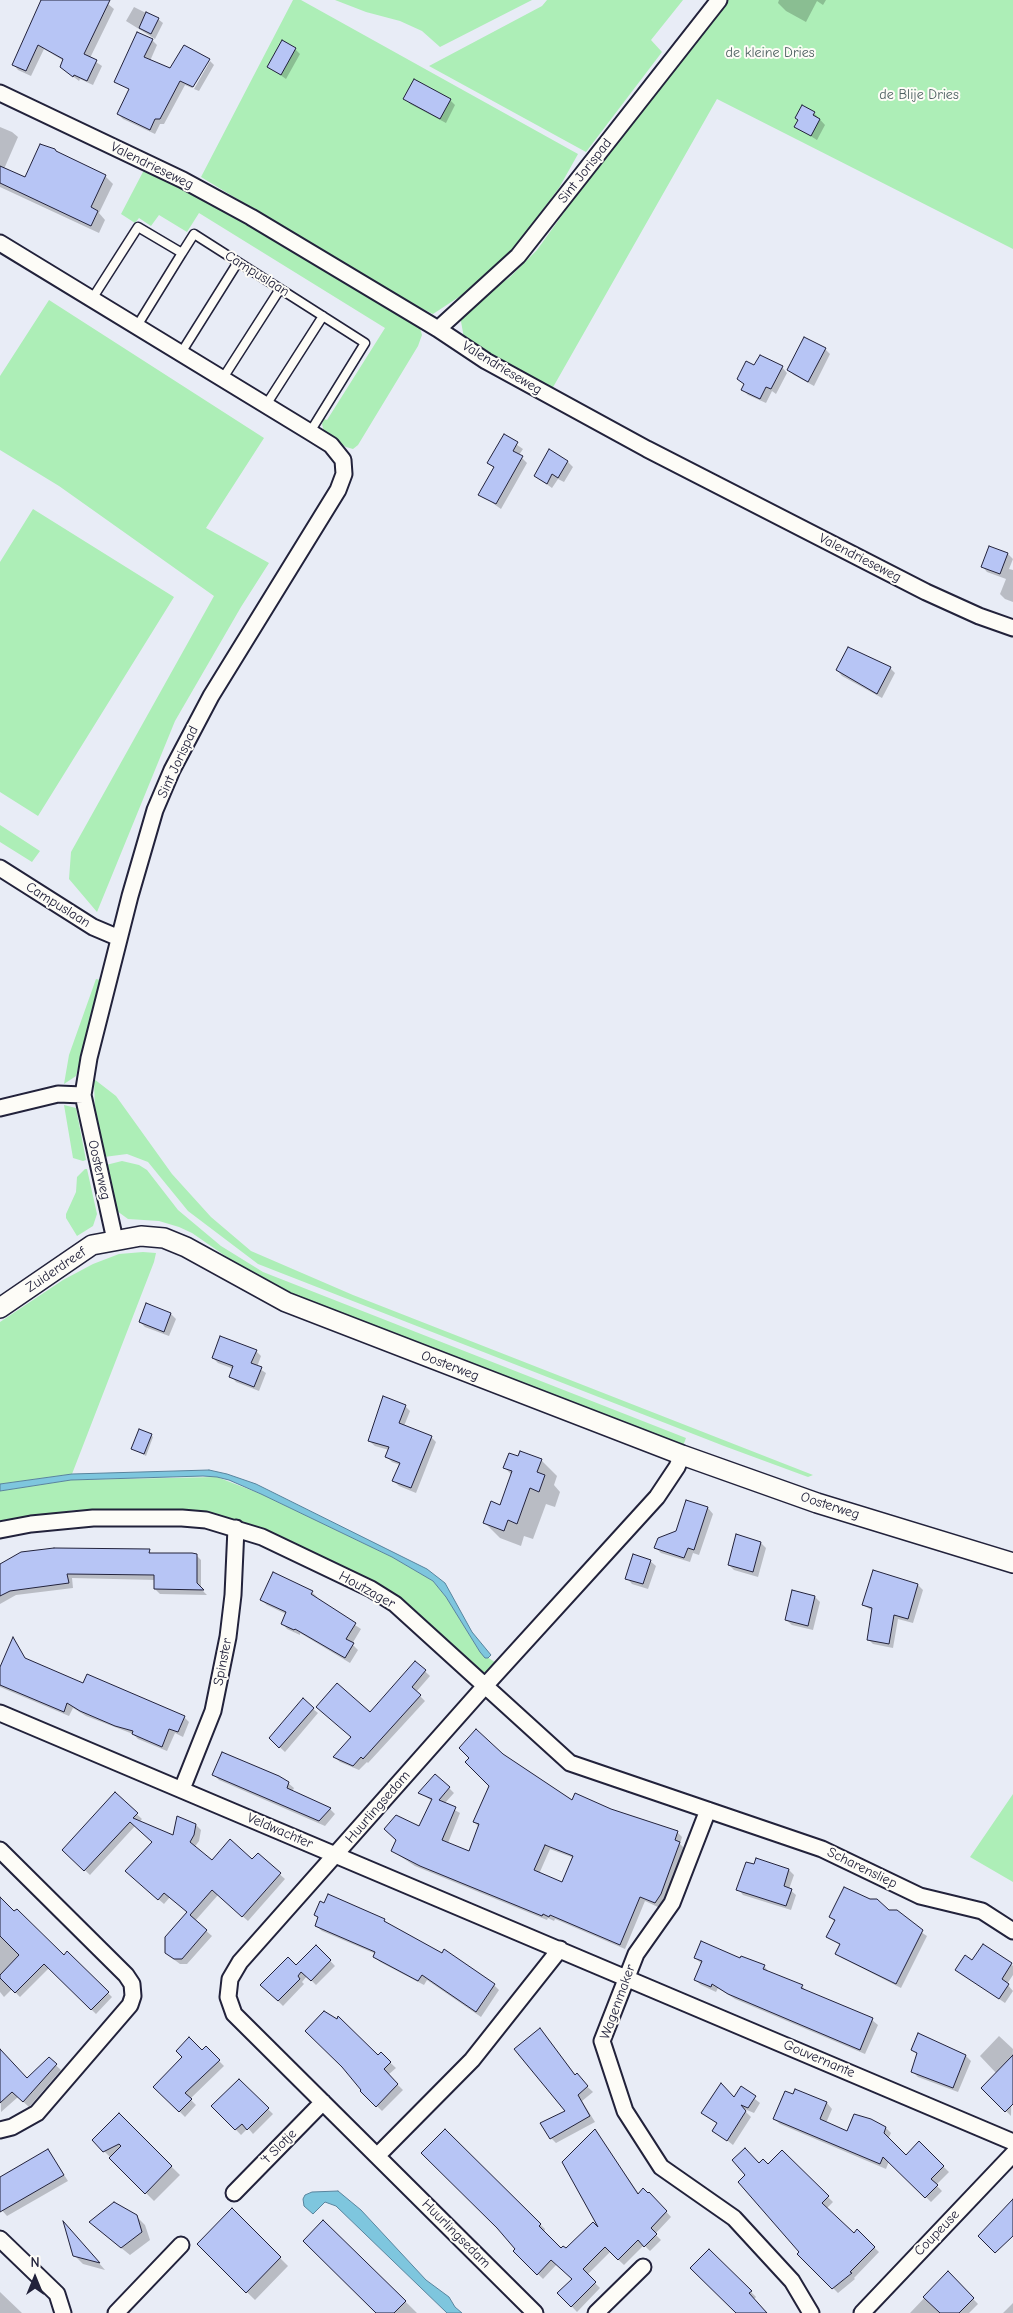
<!DOCTYPE html>
<style>
body{margin:0}
#map{position:relative;width:1013px;height:2313px;overflow:hidden;background:#e8ecf6;font-family:"Comic Neue",sans-serif}
canvas{display:block}
.north{position:absolute;left:10px;top:2253px;width:50px;height:50px;-webkit-text-stroke:4px #fdfcf7;paint-order:stroke;rotate:0deg;font-size:14px;font-weight:700;line-height:20px;text-align:center;color:#22223b}
.north::after{content:'';display:block;margin:auto;width:18px;height:22px;background:#22223b;clip-path:polygon(50% 0,100% 100%,50% 72%,0 100%)}
</style>
<div id="map">
<canvas width="1013" height="2313"></canvas>
<div class="north">N</div>
</div>
<script>
const ctx = document.querySelector('canvas').getContext('2d');
ctx.lineJoin = 'round';
function fill(path, color) { ctx.fillStyle = color; ctx.fill(path, 'evenodd'); }
const poly = rows => new Path2D(rows.map(r => 'M' + r).join(''));
function stroke(path, color, width, dash) { ctx.strokeStyle = color; ctx.lineWidth = width; ctx.lineCap = dash ? 'butt' : 'round'; ctx.setLineDash(dash || []); ctx.stroke(path); }
function label(font, color, halo, rows, align = 'center') {
  ctx.font = font + ' "Comic Neue",sans-serif'; ctx.lineWidth = 4; ctx.setLineDash([]); ctx.textBaseline = 'middle'; ctx.strokeStyle = halo; ctx.fillStyle = color; for (const [text, x, y, turn = 0] of rows) {
    ctx.save(); ctx.translate(x, y); ctx.rotate((+turn || 0) * Math.PI / 180); ctx.textAlign = isNaN(turn) ? turn : align; if (halo) ctx.strokeText(text, 0, 0); ctx.fillText(text, 0, 0); ctx.restore();
  }
}
fill(poly([
 [293,0,301,0,578,154,559,188,508,256,465,293,433,314,402,299,201,177],
 [335,0,532,0,440,47,422,31,400,21,366,12],
 [547,0,683,0,651,40,662,52,586,152,429,66,542,6],
 [725,0,1013,0,1013,249,717,99,552,389,464,338,460,316,471,303,509,278,537,250,622,132],
 [144,170,203,199,283,245,420,328,422,335,418,346,358,445,353,449,346,447,324,432,322,424,324,419,327,420,385,328,199,213,187,232,159,215,151,226,139,218,135,223,121,214],
 [49,300,264,438,206,528,269,563,241,607,175,721,97,912,69,879,71,852,214,596,59,486,0,450,0,376],
 [33,509,174,597,38,816,0,792,0,562],
 [0,825,40,851,32,862,0,842],
 [96,979,101,980,76,1076,64,1084,69,1055],
 [94,1079,116,1096,172,1174,211,1217,251,1251,353,1295,813,1475,808,1477,724,1446,258,1264,188,1211,148,1162,127,1154,104,1157,95,1113],
 [64,1105,76,1108,86,1160,83,1161,73,1158],
 [122,1161,139,1165,147,1170,178,1210,221,1246,263,1272,686,1438,683,1446,298,1298,253,1275,192,1233,179,1227,159,1221,128,1219,117,1211,106,1165],
 [85,1169,87,1169,97,1214,93,1226,77,1236,66,1218,66,1214,76,1192,77,1177],
 [143,1252,156,1253,154,1262,72,1474,0,1484,0,1322,63,1280,93,1264,119,1254],
 [217,1477,261,1494,392,1557,433,1581,446,1597,480,1652,499,1665,489,1672,480,1672,396,1596,383,1587,275,1535,230,1518,195,1512,111,1509,75,1510,0,1521,0,1491,71,1480],
 [1013,1794,1013,1882,970,1857]
]), '#adeeb7');
const water = poly([
 [209,1470,227,1474,256,1484,427,1569,445,1583,472,1632,491,1655,488,1658,485,1658,480,1652,446,1597,433,1581,392,1557,261,1494,229,1480,217,1477,203,1476,71,1480,0,1491,0,1484,72,1474,209,1470],
 [338,2191,361,2210,426,2280,449,2297,455,2307,462,2313,447,2313,336,2206,325,2202,313,2214,304,2206,303,2199,305,2195,312,2192,338,2191]
]);
fill(water, '#7ec6de');
stroke(water, '#59849d', 1);
fill(poly([
 [42,0,99,0,108,4,114,9,90,58,102,66,93,85,80,79,79,81,67,72,64,61,44,49,31,76,18,70,13,64],
 [779,0,826,0,823,5,817,1,806,22,786,11,778,3],
 [134,7,158,19,163,23,155,39,126,21],
 [152,40,157,45,150,61,170,70,208,60,192,88,185,85,164,124,160,124,155,134,123,119,118,114,130,90,116,81],
 [295,49,300,54,286,79,269,67],
 [210,61,214,65,199,91,194,89],
 [405,98,450,100,455,105,446,123,410,104],
 [814,113,825,125,817,140,796,127],
 [0,127,12,132,18,137,4,169,26,178,54,150,105,176,113,184,99,213,105,220,99,233,0,187],
 [825,349,830,354,814,386,794,375,788,370],
 [755,367,782,367,787,373,776,394,772,391,766,403,748,395,743,390,745,385,738,379],
 [504,436,523,449,519,455,527,463,501,509,480,494,494,468,488,462],
 [568,462,573,467,564,482,558,479,552,488,535,476],
 [989,547,1008,554,1013,559,1009,569,1013,570,1013,602,1005,599,1000,594,1006,579,987,572,982,566],
 [890,668,895,673,882,698,842,676,837,670],
 [171,1314,176,1319,169,1336,145,1327,140,1322],
 [256,1351,261,1356,257,1367,266,1373,259,1391,236,1382,231,1376,234,1369,218,1363,213,1358],
 [405,1406,410,1411,404,1426,431,1437,436,1442,416,1493,399,1486,394,1481,400,1465,392,1462,387,1457,389,1450,375,1446,369,1441],
 [151,1435,153,1437,146,1456,133,1449],
 [519,1458,541,1460,557,1476,554,1485,560,1492,555,1507,546,1504,533,1539,524,1536,521,1546,500,1538,484,1522,501,1506,512,1475,505,1468],
 [687,1502,708,1508,713,1514,699,1555,693,1553,690,1562,661,1553,656,1548,677,1532],
 [737,1536,761,1543,766,1548,758,1577,734,1570,729,1565],
 [149,1551,152,1554,196,1555,201,1560,201,1589,207,1595,160,1594,155,1589,155,1580,72,1578,73,1588,16,1595,0,1604,0,1564],
 [650,1561,656,1566,648,1589,632,1584,627,1578],
 [874,1571,918,1585,923,1590,913,1623,898,1619,893,1648,873,1644,868,1639,873,1611,863,1605],
 [312,1592,317,1597,316,1599,361,1629,352,1644,358,1650,350,1663,300,1633,300,1635,287,1629,282,1623,286,1614,267,1605,261,1600],
 [815,1597,820,1602,813,1630,792,1625,786,1620],
 [13,1640,27,1661,84,1684,184,1717,189,1722,183,1737,175,1733,167,1751,138,1739,133,1734,86,1716,73,1708,69,1716,0,1687,0,1670],
 [415,1662,430,1676,416,1692,425,1701,368,1763,367,1762,359,1770,340,1762,334,1757],
 [313,1709,318,1713,285,1752,270,1738],
 [503,1755,573,1802,611,1810,677,1832,682,1837,680,1844,684,1848,666,1899,660,1908,645,1901,625,1949,555,1919,554,1921,548,1918,547,1920,415,1866,392,1851,420,1827,432,1801,420,1793,449,1788,454,1793,444,1804,460,1813,448,1843,469,1853,479,1827,474,1822],
 [550,1849,574,1858,563,1884,539,1874],
 [214,1775,288,1783,294,1788,292,1792,330,1809,335,1814,325,1826,219,1780],
 [115,1794,142,1819,139,1822,173,1837,196,1825,201,1830,199,1841,194,1848,212,1862,253,1861,258,1855,285,1879,248,1921,218,1895,195,1921,212,1936,187,1964,180,1964,172,1958,188,1913,170,1897,164,1904,131,1876,153,1842,135,1826,90,1875,69,1855],
 [755,1866,789,1870,794,1875,789,1889,796,1895,791,1910,743,1895,738,1889],
 [0,1898,64,1957,67,1953,112,1997,96,2014,49,1968,20,1997,12,1989,4,1997,0,1992],
 [889,1911,927,1936,901,1988,842,1958,837,1954,841,1946,828,1937,835,1922,830,1917],
 [315,1915,384,1920,390,1926,494,1985,499,1990,481,2017,427,1980,424,1985,380,1962,374,1956,376,1954,322,1931,316,1926,319,1919],
 [316,1946,335,1966,316,1985,307,1976,302,1982,304,1984,283,2006,262,1985,296,1967],
 [695,1958,740,1959,764,1966,769,1972,802,1986,807,1992,872,2020,878,2025,865,2054,735,1999,718,1988,716,1992,701,1985,695,1980,702,1964],
 [973,1962,1011,1964,1013,1966,1013,1975,1007,1984,1013,1991,1005,2003,957,1970],
 [545,2035,576,2076,593,2092,582,2101,595,2122,556,2143,551,2138,567,2111],
 [919,2035,966,2056,971,2061,958,2092,918,2077,913,2072,918,2055,913,2050],
 [999,2036,1013,2049,1011,2116,983,2088,997,2074,980,2056],
 [206,2048,224,2066,190,2099,196,2105,185,2117,155,2087],
 [0,2050,27,2079,49,2059,61,2070,29,2107,18,2097,1,2112],
 [381,2054,396,2068,388,2075,403,2090,382,2111,362,2091],
 [239,2081,273,2114,253,2134,248,2128,241,2135,213,2106],
 [741,2088,760,2103,754,2113,742,2108,751,2117,733,2145,714,2130,718,2124,703,2113,735,2099],
 [796,2090,827,2103,832,2109,826,2123,848,2132,882,2127,886,2128,891,2133,888,2139,906,2156,919,2143,949,2172,936,2185,942,2191,931,2202,889,2161,886,2169,780,2124,774,2119],
 [119,2115,180,2175,154,2201,93,2140],
 [445,2131,545,2229,544,2232,561,2249,566,2250,602,2232,595,2131,639,2194,654,2198,671,2217,655,2234,661,2240,650,2251,644,2245,624,2265,610,2252,587,2275,600,2288,577,2312,559,2293,573,2279,557,2264,543,2279,515,2251,516,2250],
 [48,2150,68,2181,7,2216,0,2208,0,2178],
 [782,2152,833,2202,826,2209,854,2235,857,2231,879,2252,854,2278,855,2279,838,2293,799,2254,801,2252,759,2165,768,2165],
 [232,2210,288,2266,255,2300,198,2244],
 [136,2216,145,2225,150,2240,130,2255,99,2230],
 [324,2221,417,2313,378,2313],
 [71,2231,105,2270,83,2264,74,2255],
 [709,2250,756,2297,754,2299,766,2313,737,2313],
 [948,2273,978,2304,969,2313,910,2313],
 [0,2292,22,2313,0,2313],
 [1013,2303,1013,2313,1003,2313]
]), '#0003');
const building = poly([
 [41,0,110,0,84,54,97,60,87,81,74,75,73,77,60,67,63,59,38,45,26,71,12,65,41,0],
 [146,12,159,18,151,34,139,28,146,12],
 [137,32,153,39,144,57,170,68,184,45,210,59,193,87,180,81,160,119,155,119,150,130,117,114,129,89,114,82,137,32],
 [282,40,296,48,281,75,267,67,282,40],
 [414,79,451,99,440,119,403,99,414,79],
 [802,105,815,112,813,115,820,119,811,136,794,127,798,120,795,118,802,105],
 [40,144,55,149,56,151,106,175,91,207,98,211,91,226,0,183,0,166,25,177,40,144],
 [804,337,826,348,808,382,787,370,804,337],
 [760,355,783,366,771,389,766,387,760,399,741,390,744,384,737,379,746,361,754,365,760,355],
 [504,434,518,442,513,451,523,456,496,504,478,495,494,467,487,463,504,434],
 [549,449,568,461,558,478,552,474,547,484,534,476,549,449],
 [989,546,1008,553,1000,574,981,567,989,546],
 [848,647,891,667,877,694,836,670,848,647],
 [146,1303,171,1313,164,1332,139,1322,146,1303],
 [220,1336,257,1350,251,1363,262,1367,254,1387,229,1377,233,1366,212,1358,220,1336],
 [383,1396,406,1405,399,1423,432,1436,411,1488,392,1481,400,1463,385,1457,389,1447,368,1441,383,1396],
 [139,1429,152,1434,144,1454,131,1449,139,1429],
 [520,1451,542,1459,537,1472,545,1475,539,1492,530,1488,517,1524,508,1520,504,1531,483,1523,491,1501,500,1505,512,1471,503,1468,509,1453,518,1456,520,1451],
 [686,1500,708,1507,694,1550,688,1548,684,1558,654,1548,658,1538,676,1531,686,1500],
 [736,1534,761,1542,753,1572,728,1565,736,1534],
 [54,1548,150,1549,149,1553,192,1553,197,1554,197,1583,204,1590,154,1589,154,1575,67,1574,69,1583,10,1591,0,1596,0,1564,21,1552,54,1548],
 [633,1554,651,1560,643,1584,625,1579,633,1554],
 [873,1570,918,1584,908,1619,894,1615,889,1644,867,1640,872,1608,862,1605,873,1570],
 [273,1572,313,1591,311,1594,356,1623,346,1639,354,1643,345,1658,295,1629,294,1630,281,1624,286,1612,260,1600,273,1572],
 [792,1590,815,1596,808,1626,785,1620,792,1590],
 [13,1637,25,1658,83,1683,87,1674,185,1716,178,1732,169,1729,162,1747,132,1734,133,1731,115,1726,80,1711,67,1703,64,1712,0,1685,0,1667,13,1637],
 [415,1661,426,1670,412,1687,421,1695,363,1759,361,1757,353,1766,333,1757,351,1737,316,1707,337,1683,370,1712,415,1661],
 [303,1698,314,1708,279,1748,269,1738,303,1698],
 [476,1729,503,1754,572,1800,575,1793,611,1809,678,1831,675,1840,680,1842,661,1894,655,1903,640,1897,620,1945,550,1915,549,1917,543,1914,542,1916,420,1866,391,1851,396,1840,384,1829,396,1815,419,1826,432,1799,418,1793,435,1774,450,1787,439,1800,456,1807,442,1840,469,1851,479,1824,473,1822,489,1786,465,1762,469,1758,459,1748,476,1729],
 [545,1845,573,1856,562,1882,534,1870,545,1845],
 [222,1752,279,1776,289,1782,287,1788,331,1808,319,1821,212,1775,222,1752],
 [115,1792,138,1813,133,1818,173,1835,177,1816,196,1824,194,1835,190,1842,212,1860,230,1839,252,1859,258,1853,281,1873,242,1917,212,1890,190,1915,207,1930,182,1959,174,1959,165,1953,165,1937,187,1912,164,1893,158,1900,125,1871,152,1842,130,1822,84,1871,62,1850,115,1792],
 [756,1858,789,1869,784,1886,792,1889,786,1906,736,1890,746,1862,754,1864,756,1858],
 [844,1887,870,1899,877,1899,889,1910,897,1910,923,1930,896,1984,835,1954,840,1944,826,1937,835,1920,829,1917,844,1887],
 [328,1894,385,1919,384,1921,442,1953,444,1949,495,1984,476,2012,422,1975,418,1981,373,1957,375,1952,315,1926,318,1917,314,1915,320,1901,324,1903,328,1894],
 [0,1897,14,1911,17,1909,64,1955,67,1951,109,1992,91,2010,44,1964,15,1993,0,1978,0,1975,19,1955,0,1936,0,1897],
 [701,1941,740,1958,741,1956,765,1965,763,1969,803,1985,801,1988,873,2018,860,2050,728,1994,712,1984,711,1987,694,1980,702,1961,694,1958,701,1941],
 [983,1944,1012,1963,1002,1979,1009,1984,999,1999,955,1970,965,1955,972,1960,983,1944],
 [316,1945,331,1960,311,1981,301,1972,298,1976,300,1979,278,2001,260,1985,288,1957,296,1965,316,1945],
 [324,2011,337,2019,338,2016,378,2055,381,2052,391,2062,384,2069,398,2084,376,2107,360,2091,361,2090,342,2067,305,2031,324,2011],
 [540,2028,575,2075,577,2073,588,2086,578,2095,590,2116,550,2139,540,2123,565,2111,514,2049,540,2028],
 [918,2033,966,2055,953,2088,911,2072,917,2053,911,2050,918,2033],
 [189,2037,202,2050,206,2046,220,2060,185,2093,192,2099,179,2112,153,2087,182,2057,176,2051,189,2037],
 [0,2049,27,2078,49,2057,57,2064,23,2102,12,2092,0,2103,0,2049],
 [1013,2055,1013,2104,1005,2112,981,2088,1013,2055],
 [239,2079,269,2108,247,2130,242,2124,235,2130,211,2106,239,2079],
 [721,2083,734,2097,741,2086,756,2096,748,2108,741,2105,746,2111,727,2141,712,2131,717,2123,701,2113,721,2083],
 [795,2089,827,2102,820,2119,847,2131,854,2114,871,2119,886,2127,884,2133,906,2155,919,2141,944,2166,931,2179,938,2185,925,2198,883,2157,880,2164,773,2119,785,2091,793,2094,795,2089],
 [119,2113,172,2166,145,2194,109,2158,121,2146,119,2144,103,2152,92,2140,119,2113],
 [445,2129,539,2222,541,2224,539,2226,561,2248,563,2246,566,2248,593,2222,598,2227,562,2162,595,2129,638,2194,643,2188,648,2193,649,2192,667,2211,651,2228,657,2234,644,2247,638,2240,618,2260,605,2247,583,2269,596,2282,571,2307,557,2293,572,2279,551,2260,537,2275,513,2251,515,2249,497,2228,421,2153,445,2129],
 [745,2148,759,2163,763,2159,768,2164,782,2150,829,2196,822,2203,854,2233,857,2229,875,2247,850,2272,852,2273,832,2289,797,2254,799,2252,738,2182,745,2175,732,2160,745,2148],
 [48,2149,64,2175,0,2212,0,2177,48,2149],
 [1013,2199,1013,2236,995,2253,978,2236,1013,2199],
 [114,2202,137,2215,142,2232,121,2248,89,2222,114,2202],
 [232,2208,281,2257,246,2293,197,2244,232,2208],
 [323,2220,406,2301,394,2313,376,2313,303,2241,323,2220],
 [63,2221,100,2263,73,2256,63,2221],
 [709,2249,752,2291,749,2293,767,2313,736,2313,690,2268,709,2249],
 [948,2271,974,2298,959,2313,940,2313,923,2297,948,2271]
]);
fill(building, '#b7c5f5');
stroke(building, '#22223b', 1);
const service = poly([
 [92,299,138,227,182,253,194,234,365,343,310,432],
 [137,326,182,253],
 [181,353,238,262],
 [223,378,280,289],
 [266,405,323,316]
]);
const minor = poly([
 [0,93,183,180,251,217,438,329,486,361,647,449,926,592,979,616,1013,628],
 [0,243,310,432,331,445,343,460,344,474,338,490,211,696,172,770,155,810,130,896,89,1058,83,1095,115,1240],
 [438,329,518,256,719,0],
 [0,868,93,927,119,938],
 [0,1108,58,1094,83,1095],
 [0,1530,31,1524,93,1518,182,1518,206,1520,262,1537,371,1589,395,1604,570,1763,822,1849,920,1896,982,1911,1013,1931],
 [0,1713,1013,2142],
 [182,1789,213,1711,228,1637,233,1595,236,1528],
 [708,1810,672,1903,636,1954,602,2041,625,2111,661,2167,734,2218,792,2281,811,2313],
 [0,1850,126,1975,132,1984,133,1996,130,2005,37,2113,12,2127,0,2130],
 [377,2156,472,2060,560,1949],
 [234,2193,323,2102],
 [0,2239,57,2294,63,2313],
 [116,2313,181,2245],
 [535,2313,234,2014,228,1997,230,1979,240,1962,484,1687,657,1497,677,1467,682,1455],
 [596,2313,643,2267],
 [862,2313,1013,2154]
]);
const tertiary = poly([
 [0,1308,92,1245,141,1236,164,1238,186,1247,286,1302,682,1455,817,1503,1013,1563]
]);
stroke(service, '#22223b', 11);
stroke(minor, '#22223b', 19);
stroke(tertiary, '#22223b', 22);
stroke(service, '#fdfcf7', 8);
stroke(minor, '#fdfcf7', 15);
stroke(tertiary, '#fdfcf7', 19);
label('14px', '#4c5f60', '#fdfcf7', [
 ["de kleine Dries",770,53],
 ["de Blije Dries",919,95]
]);
label('14px', '#22223b', '#fdfcf7', [
 ["Valendrieseweg",152,166,26],
 ["Sint Jorispad",585,171,-52],
 ["Campuslaan",257,274,32],
 ["Valendrieseweg",502,368,31],
 ["Valendrieseweg",860,558,27],
 ["Sint Jorispad",178,762,-65],
 ["Campuslaan",58,905,32],
 ["Oosterweg",99,1170,77],
 ["Zuiderdreef",56,1270,-34],
 ["Oosterweg",450,1366,21],
 ["Oosterweg",830,1506,18],
 ["Houtzager",367,1590,29],
 ["Spinster",223,1662,-79],
 ["Huurlingsedam",378,1807,-49],
 ["Veldwachter",280,1831,23],
 ["Scharensliep",862,1868,26],
 ["Wagenmaker",618,2002,-70],
 ["Gouvernante",819,2059,23],
 ["'t Slotje",279,2147,-45],
 ["Coupeuse",937,2233,-46],
 ["Huurlingsedam",456,2234,45]
]);
</script>
